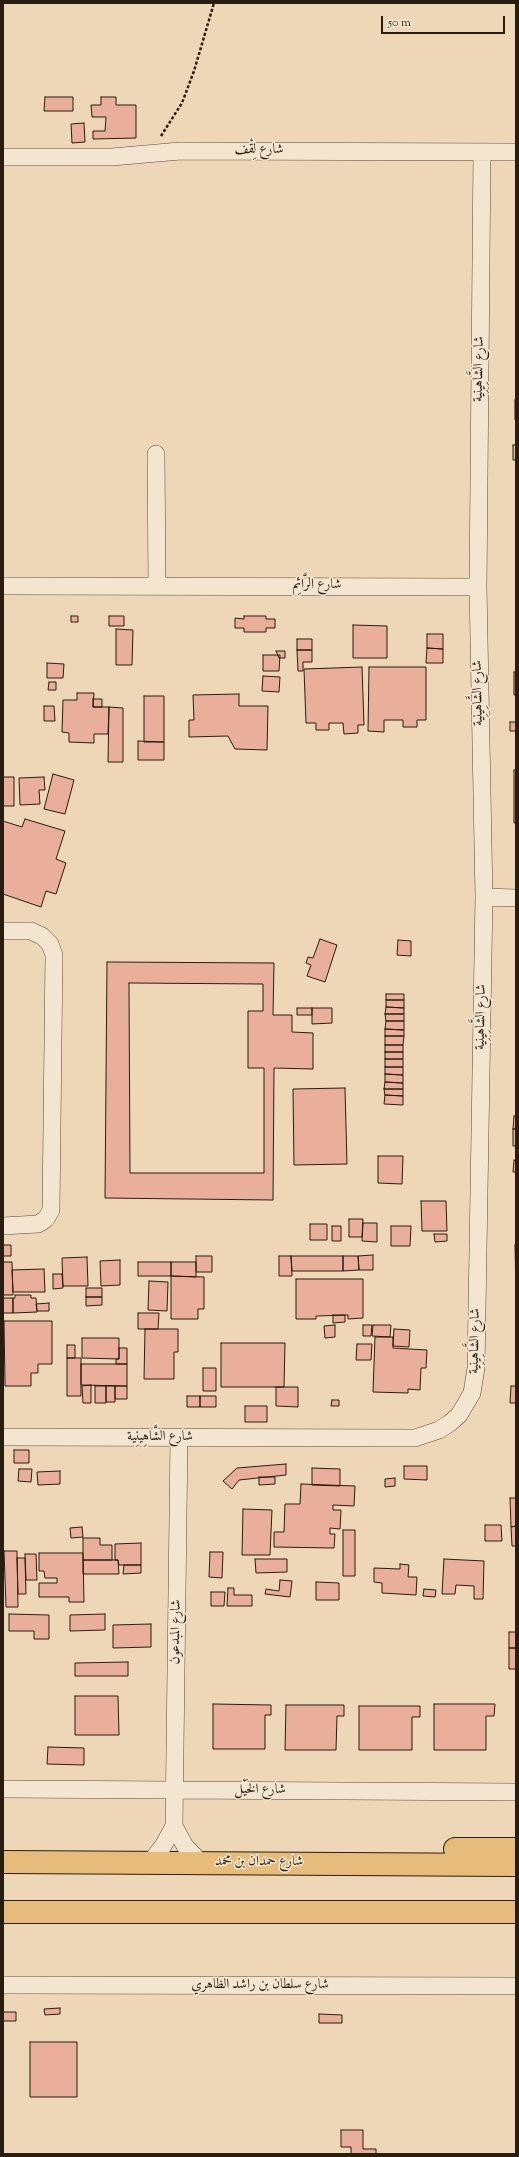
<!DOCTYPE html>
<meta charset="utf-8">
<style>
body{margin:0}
#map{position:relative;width:519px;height:2157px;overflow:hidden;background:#eed7b6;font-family:"Sorts Mill Goudy",serif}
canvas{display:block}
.frame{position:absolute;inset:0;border:4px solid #291d0f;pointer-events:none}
.scale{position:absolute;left:381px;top:16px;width:124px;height:18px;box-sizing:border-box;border:2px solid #291d0f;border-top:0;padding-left:5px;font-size:12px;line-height:14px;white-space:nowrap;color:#291d0f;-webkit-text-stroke:3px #f4e5d0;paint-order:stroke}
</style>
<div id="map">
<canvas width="519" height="2157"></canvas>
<div class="frame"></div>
<div class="scale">50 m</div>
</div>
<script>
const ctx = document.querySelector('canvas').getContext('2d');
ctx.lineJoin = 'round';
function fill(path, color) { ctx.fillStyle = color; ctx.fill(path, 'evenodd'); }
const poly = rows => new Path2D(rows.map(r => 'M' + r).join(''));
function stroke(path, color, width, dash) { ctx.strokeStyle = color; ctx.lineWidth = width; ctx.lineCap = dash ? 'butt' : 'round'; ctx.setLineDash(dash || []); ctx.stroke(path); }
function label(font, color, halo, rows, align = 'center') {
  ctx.font = font + ' "Sorts Mill Goudy",Amiri,serif'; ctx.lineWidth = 3; ctx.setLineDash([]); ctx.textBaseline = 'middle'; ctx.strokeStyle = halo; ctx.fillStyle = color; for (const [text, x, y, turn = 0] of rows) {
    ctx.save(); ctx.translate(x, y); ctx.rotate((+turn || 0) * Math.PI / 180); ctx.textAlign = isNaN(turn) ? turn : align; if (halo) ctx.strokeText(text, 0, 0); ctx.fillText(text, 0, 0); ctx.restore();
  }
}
const building = poly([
 [45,97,73,97,73,111,44,111,45,97],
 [101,97,116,97,116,105,136,105,136,138,93,139,93,131,105,131,106,117,92,117,91,105,101,105,101,97],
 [84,123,85,142,72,143,71,124,84,123],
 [515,400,516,400,516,420,515,420,515,400],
 [513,445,516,445,516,460,513,460,513,445],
 [71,616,78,616,78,622,71,622,71,616],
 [109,616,124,616,124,626,109,626,109,616],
 [244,616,266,616,266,619,275,619,275,628,266,628,266,632,244,632,244,628,235,628,235,618,244,619,244,616],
 [353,625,387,626,387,658,353,658,353,625],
 [116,629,133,630,132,665,116,665,116,629],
 [427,634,443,634,443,649,427,648,427,634],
 [297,639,312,639,312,650,297,650,297,639],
 [427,648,443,649,443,663,426,663,427,648],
 [297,650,312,650,312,662,303,662,303,671,298,671,297,650],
 [276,651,285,651,285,658,279,658,276,651],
 [263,655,280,655,279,671,263,671,263,655],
 [47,663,64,664,63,678,47,678,47,663],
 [362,667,364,725,358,725,358,733,344,734,343,723,329,723,329,730,316,730,316,723,306,723,304,669,362,667],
 [369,667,426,667,426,720,417,720,417,727,403,727,403,720,384,720,384,732,368,731,369,667],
 [514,672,516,672,516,695,514,695,514,672],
 [263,676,280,677,279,692,262,691,263,676],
 [49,682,56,682,56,690,48,690,49,682],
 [77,693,94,693,93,707,109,707,108,734,94,734,94,743,69,742,69,733,62,732,63,700,77,700,77,693],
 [239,694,239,706,268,706,267,750,235,749,228,736,189,737,189,720,194,720,193,695,239,694],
 [144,696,164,696,164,742,144,742,144,696],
 [93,699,102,699,102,707,93,707,93,699],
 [44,706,54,706,55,721,44,721,44,706],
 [109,707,123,708,123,762,108,762,109,707],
 [510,722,516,722,516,731,510,731,510,722],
 [138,741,164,742,164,760,138,760,138,741],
 [514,770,516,770,516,823,514,823,514,770],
 [53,774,74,780,65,814,44,809,53,774],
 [3,777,14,777,14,806,3,806,3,777],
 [44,777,45,790,39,790,40,804,20,805,19,778,44,777],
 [25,819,65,831,56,859,66,863,56,894,46,891,41,907,3,894,3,821,22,827,25,819],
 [320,939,337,945,325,982,307,976,311,965,306,963,308,957,313,958,320,939],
 [398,940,411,941,411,956,397,955,398,940],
 [107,962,274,963,273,1015,292,1015,292,1032,313,1033,313,1069,274,1068,273,1200,105,1198,107,962],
 [129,983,263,984,263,1011,248,1011,248,1068,264,1068,264,1173,130,1173,129,983],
 [386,994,404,994,404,1000,386,1000,386,994],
 [386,1000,404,1000,404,1008,386,1007,386,1000],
 [386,1007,404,1008,404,1014,385,1014,386,1007],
 [297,1008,312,1008,312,1015,297,1015,297,1008],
 [312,1008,332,1008,332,1023,312,1024,312,1008],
 [385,1014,404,1014,404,1021,386,1021,385,1014],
 [386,1021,404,1021,404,1030,385,1029,386,1021],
 [385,1029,404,1030,404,1036,385,1036,385,1029],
 [385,1036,404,1036,403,1045,385,1045,385,1036],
 [385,1045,403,1045,403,1052,385,1052,385,1045],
 [385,1052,403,1052,403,1059,385,1059,385,1052],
 [385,1059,403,1059,403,1067,385,1067,385,1059],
 [385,1067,403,1067,403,1075,385,1074,385,1067],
 [385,1074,403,1075,403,1083,385,1082,385,1074],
 [385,1082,403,1083,403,1089,384,1089,385,1082],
 [345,1088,347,1164,294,1165,293,1089,345,1088],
 [384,1089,403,1089,403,1096,385,1095,384,1089],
 [385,1095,403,1096,403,1105,384,1104,385,1095],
 [514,1116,516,1116,516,1129,513,1129,514,1116],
 [513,1129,516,1129,516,1146,513,1146,513,1129],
 [378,1156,403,1156,402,1184,378,1183,378,1156],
 [514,1160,516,1161,516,1172,513,1172,514,1160],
 [421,1201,446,1201,447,1231,422,1231,421,1201],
 [349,1219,363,1219,362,1237,349,1237,349,1219],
 [363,1223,377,1223,377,1242,362,1241,363,1223],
 [310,1224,327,1224,327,1240,310,1240,310,1224],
 [332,1226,341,1226,341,1241,332,1241,332,1226],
 [391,1226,411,1226,410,1246,391,1246,391,1226],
 [434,1234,447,1234,447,1241,435,1242,434,1234],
 [3,1245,11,1245,11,1256,3,1256,3,1245],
 [515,1245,516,1245,516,1293,515,1245],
 [373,1255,373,1270,359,1270,358,1256,373,1255],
 [196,1256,212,1256,212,1272,196,1272,196,1256],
 [279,1256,291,1256,292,1276,279,1276,279,1256],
 [291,1256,343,1256,343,1271,292,1271,291,1256],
 [343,1256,358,1256,359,1270,343,1271,343,1256],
 [87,1257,88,1286,63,1286,62,1258,87,1257],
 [120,1260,120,1285,101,1286,100,1261,120,1260],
 [3,1262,12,1262,13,1295,3,1295,3,1262],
 [138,1262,171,1262,171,1276,138,1276,138,1262],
 [171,1262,196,1262,196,1277,171,1276,171,1262],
 [44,1269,45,1292,13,1292,12,1270,44,1269],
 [53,1274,62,1274,63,1288,53,1289,53,1274],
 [171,1276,204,1277,204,1309,198,1309,198,1319,171,1319,171,1276],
 [296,1279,363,1279,363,1318,348,1319,348,1315,316,1316,316,1319,296,1319,296,1279],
 [149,1281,168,1282,167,1311,148,1310,149,1281],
 [86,1288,102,1288,102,1297,86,1297,86,1288],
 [15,1295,31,1295,31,1298,36,1298,37,1312,13,1313,13,1298,15,1298,15,1295],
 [86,1297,102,1297,102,1305,86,1306,86,1297],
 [3,1298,13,1298,13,1313,3,1313,3,1298],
 [49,1303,49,1311,37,1311,36,1304,49,1303],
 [138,1313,159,1313,158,1329,138,1329,138,1313],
 [333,1315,345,1315,345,1322,333,1323,333,1315],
 [4,1321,52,1321,52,1364,38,1364,38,1373,31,1373,31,1386,5,1386,4,1321],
 [335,1325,335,1337,325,1338,324,1326,335,1325],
 [363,1325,372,1325,371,1336,363,1336,363,1325],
 [373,1325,391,1325,390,1337,372,1336,373,1325],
 [145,1329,178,1329,178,1352,174,1352,174,1379,144,1379,145,1329],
 [394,1329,410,1330,409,1347,393,1346,394,1329],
 [375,1337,393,1337,393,1348,427,1350,426,1368,421,1368,420,1390,408,1389,408,1393,373,1392,375,1337],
 [82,1338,119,1338,119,1359,82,1358,82,1338],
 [221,1343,285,1343,284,1387,221,1387,221,1343],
 [357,1344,372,1344,371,1360,356,1360,357,1344],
 [67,1345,75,1345,75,1358,67,1358,67,1345],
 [119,1348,127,1348,127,1364,116,1364,116,1359,119,1359,119,1348],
 [67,1358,81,1358,81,1396,67,1396,67,1358],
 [81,1364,127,1364,127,1386,81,1385,81,1364],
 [203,1368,216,1368,216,1391,203,1391,203,1368],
 [91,1385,91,1403,83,1403,82,1386,91,1385],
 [95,1386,106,1386,106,1403,95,1403,95,1386],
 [106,1386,115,1386,115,1402,106,1402,106,1386],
 [115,1386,127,1386,127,1399,115,1399,115,1386],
 [511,1386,516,1386,516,1403,510,1403,511,1386],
 [276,1387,298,1387,298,1407,276,1406,276,1387],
 [187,1396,200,1396,200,1407,187,1407,187,1396],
 [200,1396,216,1396,216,1407,200,1407,200,1396],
 [332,1400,339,1400,339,1406,331,1406,332,1400],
 [245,1406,267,1406,267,1422,245,1422,245,1406],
 [14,1450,29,1450,29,1463,14,1463,14,1450],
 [286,1464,286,1475,239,1480,232,1489,223,1481,237,1468,286,1464],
 [404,1466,427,1466,427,1480,404,1479,404,1466],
 [312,1468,340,1469,340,1486,312,1485,312,1468],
 [19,1469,32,1469,31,1482,18,1481,19,1469],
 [60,1471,60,1484,38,1485,37,1472,60,1471],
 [259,1477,275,1477,275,1484,259,1485,259,1477],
 [395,1478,395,1486,385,1487,385,1479,395,1478],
 [301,1484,355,1486,354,1506,333,1505,333,1510,341,1510,340,1529,330,1528,330,1534,335,1534,334,1548,274,1547,274,1532,284,1532,285,1504,300,1504,301,1484],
 [510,1498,516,1498,516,1526,511,1527,510,1498],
 [243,1509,272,1510,270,1555,242,1555,243,1509],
 [485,1525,501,1525,502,1541,485,1541,485,1525],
 [516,1526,516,1546,512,1546,511,1527,516,1526],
 [82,1527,83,1537,71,1538,70,1528,82,1527],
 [343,1530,355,1530,355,1576,343,1576,343,1530],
 [83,1538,100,1538,100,1545,112,1545,112,1560,83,1560,83,1538],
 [141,1543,141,1565,119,1565,118,1560,115,1560,115,1544,141,1543],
 [4,1551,17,1551,18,1607,6,1607,4,1551],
 [210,1552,223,1552,222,1578,209,1577,210,1552],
 [39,1553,83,1553,84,1602,69,1602,69,1597,39,1597,39,1583,57,1583,57,1578,45,1578,44,1571,39,1571,39,1553],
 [25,1554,36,1554,37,1580,26,1580,25,1554],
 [17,1558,25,1558,26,1594,18,1594,17,1558],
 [255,1559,287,1559,287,1572,256,1573,255,1559],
 [444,1559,484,1561,483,1599,474,1599,474,1586,456,1585,455,1594,442,1594,444,1559],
 [83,1560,118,1560,119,1574,83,1574,83,1560],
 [400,1564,409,1565,408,1577,417,1577,416,1595,382,1593,382,1583,374,1582,374,1568,400,1569,400,1564],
 [124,1565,141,1565,141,1573,123,1574,124,1565],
 [280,1580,292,1581,290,1597,265,1594,266,1589,279,1591,280,1580],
 [316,1582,339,1583,339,1600,316,1600,316,1582],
 [228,1588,234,1588,234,1595,252,1595,252,1606,227,1606,228,1588],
 [424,1589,436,1590,435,1597,423,1596,424,1589],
 [211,1592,225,1592,224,1606,211,1606,211,1592],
 [9,1614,49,1615,49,1639,34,1639,34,1631,9,1631,9,1614],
 [105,1614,105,1630,70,1631,70,1615,105,1614],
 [151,1624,151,1647,113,1648,113,1625,151,1624],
 [509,1632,516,1632,516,1648,509,1648,509,1632],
 [509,1648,516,1648,516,1669,509,1669,509,1648],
 [128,1662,128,1676,75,1676,75,1663,128,1662],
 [75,1696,118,1696,119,1735,75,1735,75,1696],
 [213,1704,271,1705,271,1715,265,1715,265,1749,213,1749,213,1704],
 [434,1704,495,1704,494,1716,486,1716,486,1750,434,1750,434,1704],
 [286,1705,344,1705,344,1716,337,1716,336,1750,285,1750,286,1705],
 [359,1706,420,1706,420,1717,412,1717,412,1750,359,1750,359,1706],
 [48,1747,84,1748,84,1765,47,1764,48,1747],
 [60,2008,60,2014,45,2015,44,2009,60,2008],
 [3,2012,16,2012,16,2021,3,2021,3,2012],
 [319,2014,342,2015,342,2023,319,2023,319,2014],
 [30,2042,77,2042,77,2097,30,2097,30,2042],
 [341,2130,363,2130,363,2149,376,2149,376,2154,351,2154,351,2147,341,2147,341,2130]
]);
fill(building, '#e9af9a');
stroke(building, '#291d0f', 1);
const minor = poly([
 [3,157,112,157,180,151,516,152],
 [156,454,157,586],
 [3,586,478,587],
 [484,897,516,898],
 [3,931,31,931,42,936,50,944,54,955,51,1210,46,1219,38,1224,3,1226],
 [3,1437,415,1438,439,1430,450,1423,459,1415,472,1393,476,1368,484,897,478,587,482,152],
 [179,1438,174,1826,185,1846,201,1863],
 [3,1789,516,1792],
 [150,1863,163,1846,174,1826],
 [3,1985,516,1986]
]);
const major = poly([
 [455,1849,516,1849],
 [3,1862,516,1865],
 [3,1912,516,1912]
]);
stroke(minor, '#5a4c39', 18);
stroke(major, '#291d0f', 24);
stroke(poly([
 [161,136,182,103,194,71,214,3]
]), '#291d0f', 2.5, [3, 2]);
stroke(minor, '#f4e5d0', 17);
stroke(major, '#e7bc7b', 22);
label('14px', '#291d0f', '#f4e5d0', [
 ["شارع لِقْف",259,151],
 ["شارع الشَّاهِينِية",480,369,-89],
 ["شارع الرَّائِم",317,586],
 ["شارع الشَّاهِينِية",479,693,-91],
 ["شارع الشَّاهِينِية",482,1017,-89],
 ["شارع الشَّاهِينِية",476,1341,-89],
 ["شارع الشَّاهِينِية",160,1438],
 ["شارع المبدعون",177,1632,-89],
 ["شارع الخَيْل",260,1791],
 ["شارع حمدان بن محمد",259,1863],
 ["شارع سلطان بن راشد الظاهري",260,1986]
]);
</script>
